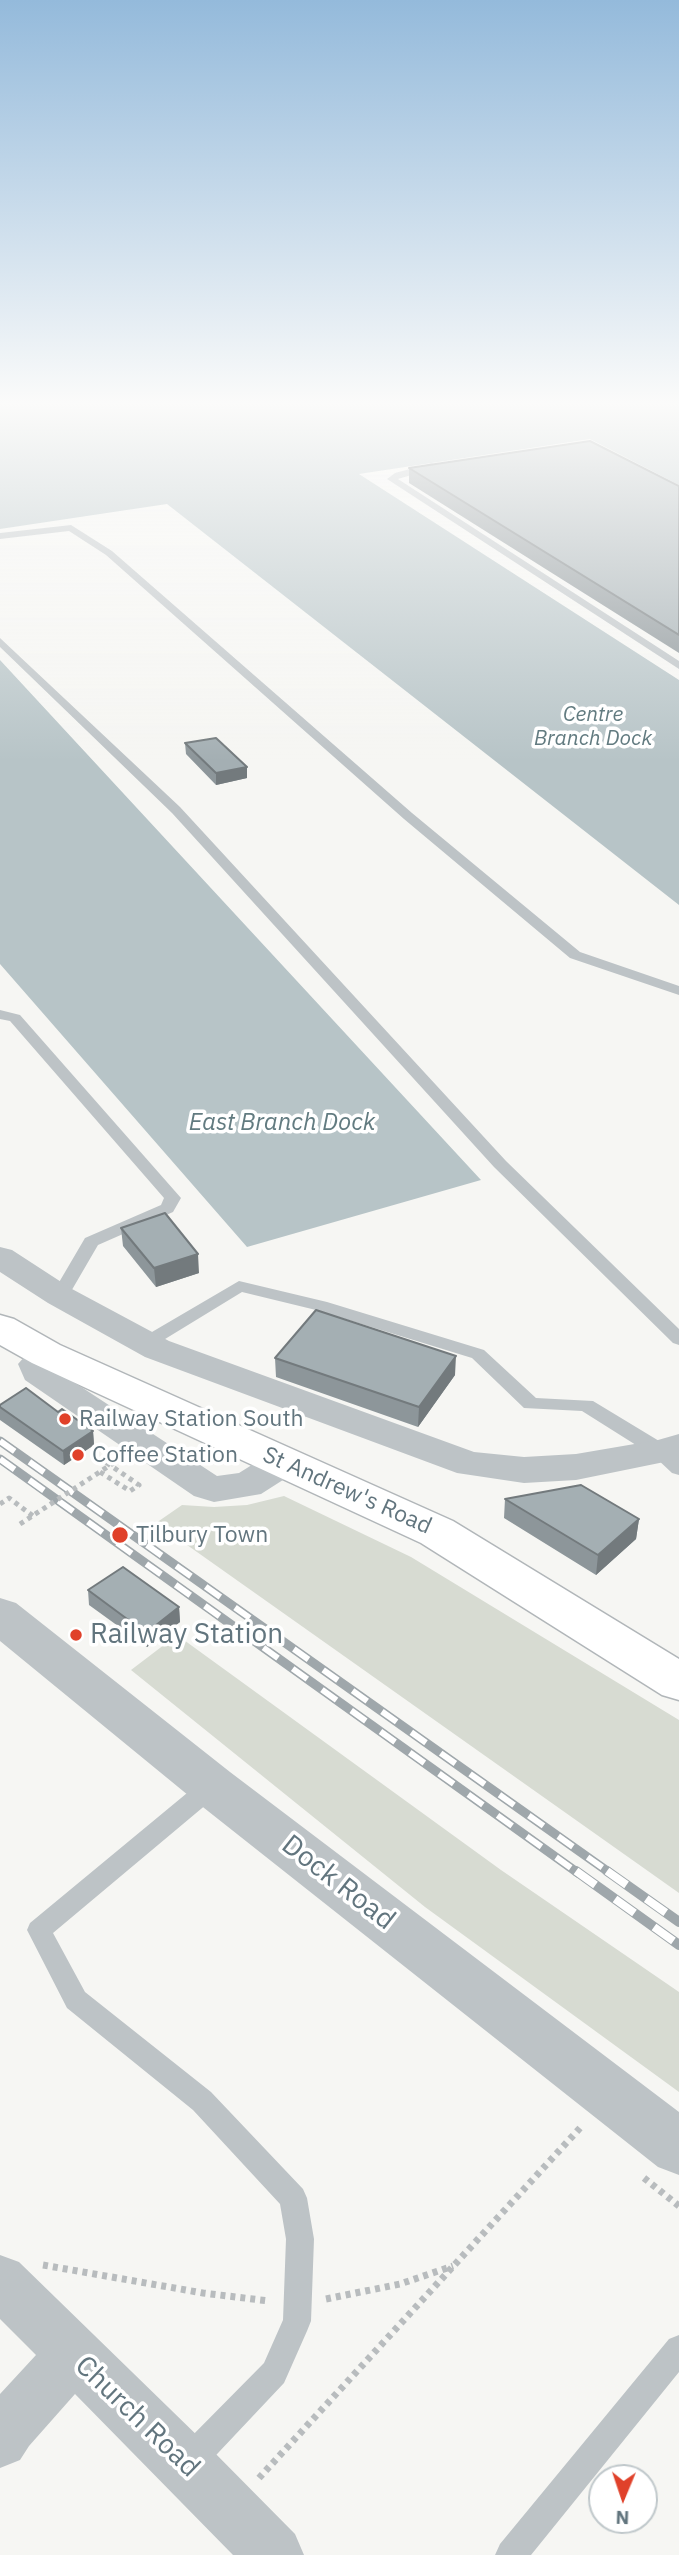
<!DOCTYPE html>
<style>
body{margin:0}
#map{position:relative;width:679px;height:2555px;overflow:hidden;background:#f6f6f3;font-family:"IBM Plex Sans",sans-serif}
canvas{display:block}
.north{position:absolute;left:588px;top:2464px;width:70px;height:70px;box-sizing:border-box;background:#fff;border:2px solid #c0c8cb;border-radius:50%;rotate:182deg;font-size:19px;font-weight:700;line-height:28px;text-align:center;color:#62757e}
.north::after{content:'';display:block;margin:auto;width:24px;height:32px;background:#e0412a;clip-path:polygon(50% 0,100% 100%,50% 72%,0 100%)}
</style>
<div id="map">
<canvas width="679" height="2555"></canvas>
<div class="north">N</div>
</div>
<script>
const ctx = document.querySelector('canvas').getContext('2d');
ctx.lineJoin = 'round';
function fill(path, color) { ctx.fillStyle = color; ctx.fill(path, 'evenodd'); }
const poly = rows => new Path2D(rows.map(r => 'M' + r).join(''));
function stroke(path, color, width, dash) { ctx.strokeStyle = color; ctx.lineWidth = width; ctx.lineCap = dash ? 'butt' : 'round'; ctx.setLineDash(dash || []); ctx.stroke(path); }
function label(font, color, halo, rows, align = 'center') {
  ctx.font = font + ' "IBM Plex Sans",sans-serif'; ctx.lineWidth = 7; ctx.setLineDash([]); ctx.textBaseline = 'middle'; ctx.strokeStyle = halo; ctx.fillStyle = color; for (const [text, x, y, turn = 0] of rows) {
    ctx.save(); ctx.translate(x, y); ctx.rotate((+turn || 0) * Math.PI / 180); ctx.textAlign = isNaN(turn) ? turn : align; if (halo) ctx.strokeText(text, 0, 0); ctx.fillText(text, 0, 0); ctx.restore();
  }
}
fill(poly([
 [284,1496,411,1557,679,1720,679,1893,156,1523,182,1505,214,1507,247,1505],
 [177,1635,501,1870,679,1992,679,2092,425,1907,131,1670]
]), '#d7dbd2');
fill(poly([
 [0,404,679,404,679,485,590,439,359,474,679,680,679,905,167,504,0,529],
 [0,660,481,1180,247,1247,0,964]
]), '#b7c4c7');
const trunk = poly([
 [0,1315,14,1319,60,1345,453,1521,679,1659,679,1700,662,1695,421,1543,32,1363,0,1345,0,1315]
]);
stroke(trunk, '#b1b6b9', 3);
stroke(poly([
 [100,1472,130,1491,139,1485,107,1463,114,1458],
 [0,1504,9,1498,33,1516]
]), '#b8bcbe', 5, [4.5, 4.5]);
stroke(poly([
 [644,2178,679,2206],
 [43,2265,203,2293,269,2301],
 [326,2299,400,2284,453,2266],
 [259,2478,580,2128]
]), '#b8bcbe', 7, [5, 5]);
fill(poly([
 [432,463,436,466,435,468,398,479,679,661,679,669,387,479,395,473,432,463],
 [71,525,112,551,412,813,580,952,679,986,679,995,570,958,404,819,106,555,69,531,0,539,0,533,71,525],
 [0,638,180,807,506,1161,679,1329,679,1345,673,1343,494,1167,172,813,0,647,0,638],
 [0,1010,20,1015,181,1198,173,1212,98,1245,66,1300,60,1302,51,1296,85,1238,161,1205,164,1198,10,1021,0,1019,0,1010],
 [239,1281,327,1302,484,1350,536,1398,593,1401,669,1447,679,1457,679,1475,672,1473,655,1457,582,1411,524,1408,472,1358,316,1310,242,1292,152,1347,146,1349,137,1343,140,1339,239,1281],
 [212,1777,220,1779,223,1786,220,1793,53,1933,85,1992,211,2092,303,2189,307,2198,314,2239,311,2321,307,2331,284,2383,202,2470,191,2474,180,2470,176,2459,180,2448,264,2363,283,2320,286,2239,280,2204,193,2110,67,2008,27,1930,30,1923,204,1779,212,1777],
 [679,2335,679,2372,531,2555,495,2555,500,2544,669,2339,679,2335]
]), '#bdc3c6');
fill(poly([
 [0,1247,12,1250,72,1289,169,1341,474,1452,524,1457,576,1454,658,1440,679,1434,679,1459,576,1480,524,1483,457,1473,145,1357,48,1303,0,1272,0,1247],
 [46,1343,58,1346,63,1354,53,1367,63,1375,217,1476,239,1473,271,1453,284,1449,297,1453,302,1462,297,1471,261,1494,214,1502,194,1496,25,1380,18,1364,34,1346,46,1343],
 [0,2255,19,2262,206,2444,295,2534,304,2555,233,2555,75,2394,29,2446,20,2460,0,2468,0,2394,36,2355,0,2319,0,2255]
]), '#bdc3c6');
fill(poly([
 [0,1598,16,1603,230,1772,679,2112,679,2175,658,2167,194,1800,0,1641,0,1598]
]), '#bdc3c6');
fill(trunk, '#fff');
const railFar1 = poly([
 [0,1441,610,1873],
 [0,1459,578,1873]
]);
const rail = poly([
 [576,1871,679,1945],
 [607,1871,679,1922]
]);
stroke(railFar1, '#9fa7ab', 9);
stroke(rail, '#9fa7ab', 10);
stroke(railFar1, '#fff', 6, [18]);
stroke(rail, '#fff', 8, [24]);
stroke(poly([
 [20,1524,115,1462]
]), '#b8bcbe', 5, [4.5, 4.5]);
fill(poly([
 [409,468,679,486,679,653,409,483],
 [185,743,247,767,247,778,216,785,186,754],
 [121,1228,199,1273,156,1287,123,1246],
 [275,1358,455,1375,418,1427,276,1377],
 [0,1405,58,1412,93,1431,94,1445,64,1465,0,1420],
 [505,1499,639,1519,636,1539,596,1575,504,1518],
 [88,1590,179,1607,180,1622,147,1647,89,1605]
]), '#8d969a');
fill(poly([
 [247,767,247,778,216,785,216,773],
 [198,1254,199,1273,156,1287,154,1268],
 [456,1356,455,1375,418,1427,419,1407],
 [93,1431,94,1445,64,1465,63,1451],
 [639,1519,636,1539,596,1575,598,1555],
 [179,1607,180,1622,147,1647,146,1633]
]), '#737a7d');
const building = poly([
 [590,441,679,486,679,635,409,468,590,441],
 [216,738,247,767,216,773,185,743,216,738],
 [165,1213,198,1254,154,1268,121,1228,165,1213],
 [316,1310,456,1356,419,1407,275,1358,316,1310],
 [26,1388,58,1412,62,1409,93,1431,63,1451,0,1407,0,1405,26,1388],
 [581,1485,639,1519,598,1555,505,1499,581,1485],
 [123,1567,179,1607,146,1633,88,1590,123,1567]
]);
fill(building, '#a4afb3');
stroke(building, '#737a7d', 2);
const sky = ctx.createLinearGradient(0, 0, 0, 761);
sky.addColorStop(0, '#94badb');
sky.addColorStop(0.53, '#fbfbfa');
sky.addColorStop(1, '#fbfbfa00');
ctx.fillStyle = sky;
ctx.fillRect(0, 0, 679, 761);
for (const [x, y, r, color] of [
 [65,1419,7,"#e0412a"],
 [78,1455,7,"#e0412a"],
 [120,1535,9,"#e0412a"],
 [76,1635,7,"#e0412a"]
]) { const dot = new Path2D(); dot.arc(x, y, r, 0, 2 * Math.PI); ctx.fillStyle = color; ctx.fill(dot); stroke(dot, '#fff', 2.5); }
label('italic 21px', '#627b80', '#fff', [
 ["Centre",593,715],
 ["Branch Dock",593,739]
]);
label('23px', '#62757e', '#fff', [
 ["Railway Station South",79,1419],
 ["Coffee Station",92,1455],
 ["Tilbury Town",136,1535]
], 'left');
label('23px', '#62757e', '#fff', [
 ["St Andrew's Road",347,1491,24]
]);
label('italic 24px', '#627b80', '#fff', [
 ["East Branch Dock",282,1123]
]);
label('28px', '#62757e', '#fff', [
 ["Railway Station",90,1635]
], 'left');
label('28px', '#62757e', '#fff', [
 ["Dock Road",338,1883,38],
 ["Church Road",137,2417,44]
]);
</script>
